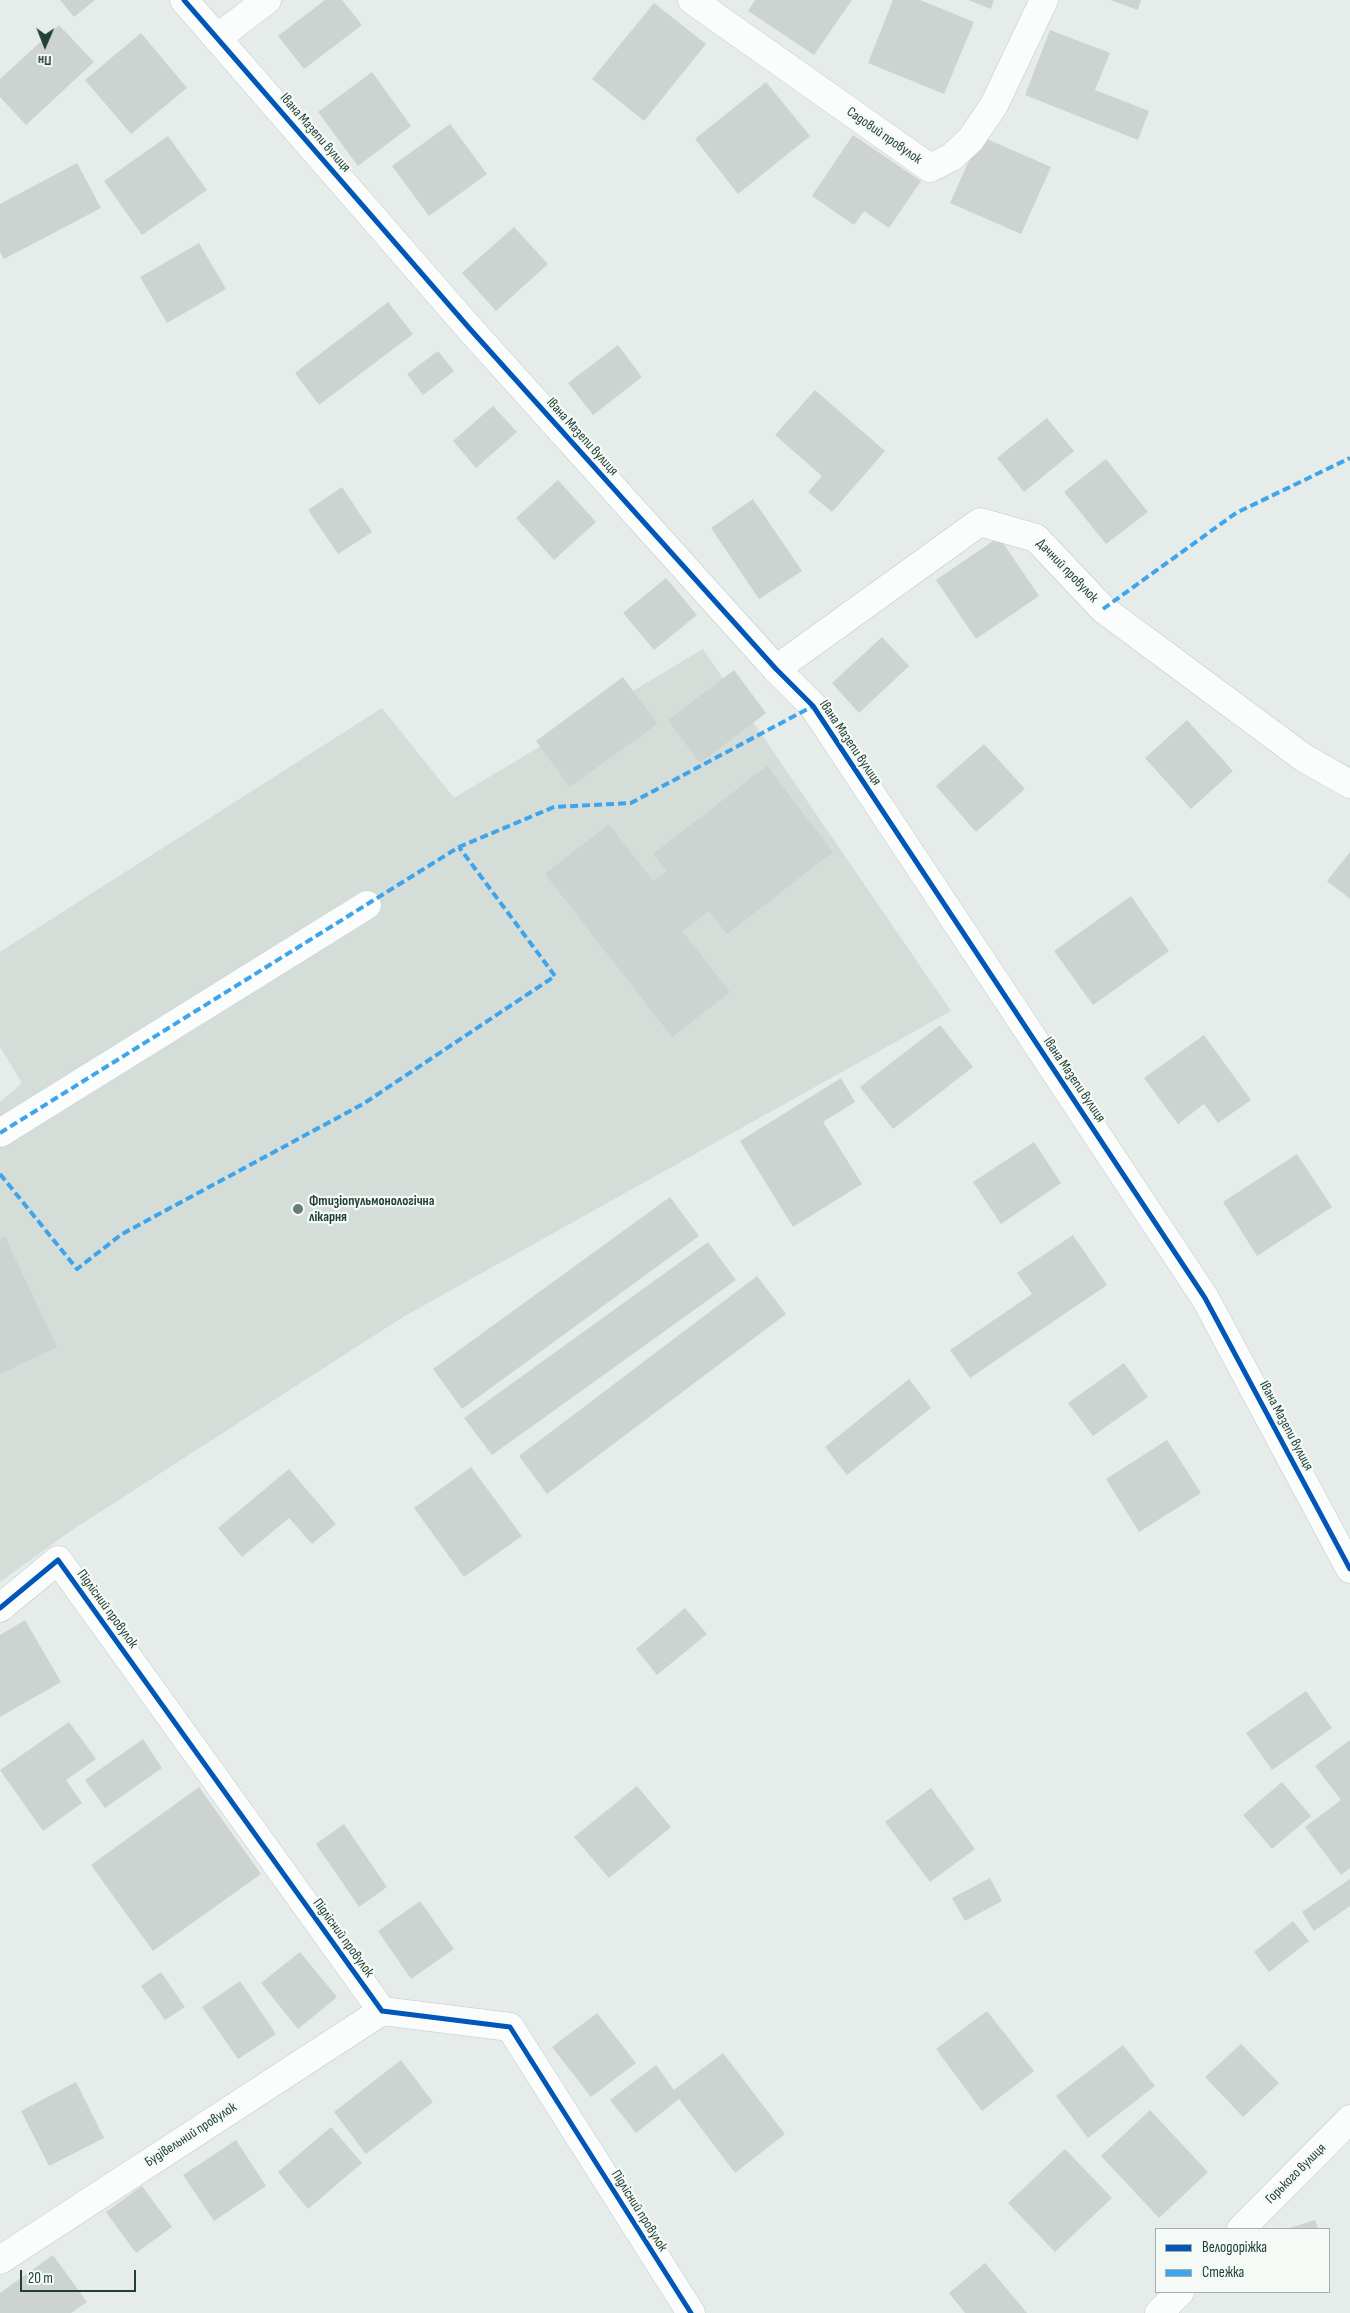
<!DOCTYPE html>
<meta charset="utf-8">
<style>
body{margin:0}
#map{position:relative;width:1350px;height:2313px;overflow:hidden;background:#e6ece9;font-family:"Sofia Sans Condensed",sans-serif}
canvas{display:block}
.legend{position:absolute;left:1155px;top:2228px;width:175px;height:65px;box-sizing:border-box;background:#f5faf7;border:1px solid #a1b0aa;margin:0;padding:6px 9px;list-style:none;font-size:15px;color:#224136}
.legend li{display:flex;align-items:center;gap:10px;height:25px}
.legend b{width:25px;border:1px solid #a1b0aa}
.north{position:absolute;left:20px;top:20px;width:50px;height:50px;-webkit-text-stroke:4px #f5faf7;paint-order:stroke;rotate:181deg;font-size:14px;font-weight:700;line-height:20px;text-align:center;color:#224136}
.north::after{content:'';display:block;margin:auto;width:18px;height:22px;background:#224136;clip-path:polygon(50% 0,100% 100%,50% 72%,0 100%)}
.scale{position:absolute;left:20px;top:2270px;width:116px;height:22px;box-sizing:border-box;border:2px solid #224136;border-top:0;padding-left:6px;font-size:15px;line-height:18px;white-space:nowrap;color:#224136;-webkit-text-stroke:4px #f5faf7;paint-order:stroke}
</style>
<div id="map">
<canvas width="1350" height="2313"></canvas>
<ul class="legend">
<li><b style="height:6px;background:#0057b8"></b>Велодоріжка</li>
<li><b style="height:6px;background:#3ea4eb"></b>Стежка</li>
</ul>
<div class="north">Пн</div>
<div class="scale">20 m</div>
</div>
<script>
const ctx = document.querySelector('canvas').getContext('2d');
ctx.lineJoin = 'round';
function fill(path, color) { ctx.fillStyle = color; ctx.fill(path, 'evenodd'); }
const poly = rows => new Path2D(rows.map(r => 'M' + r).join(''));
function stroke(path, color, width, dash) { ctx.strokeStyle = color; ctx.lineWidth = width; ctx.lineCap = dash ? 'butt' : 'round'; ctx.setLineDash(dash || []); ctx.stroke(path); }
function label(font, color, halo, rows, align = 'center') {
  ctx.font = font + ' "Sofia Sans Condensed",sans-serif'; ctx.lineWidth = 4.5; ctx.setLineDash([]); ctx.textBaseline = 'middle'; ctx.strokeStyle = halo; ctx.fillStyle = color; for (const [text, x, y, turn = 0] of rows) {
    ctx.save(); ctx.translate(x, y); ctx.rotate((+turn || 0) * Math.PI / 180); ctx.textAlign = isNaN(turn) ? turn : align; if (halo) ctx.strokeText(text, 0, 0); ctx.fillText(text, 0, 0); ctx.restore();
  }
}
fill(poly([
 [703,649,951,1011,403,1317,69,1532,0,1582,0,1102,22,1083,0,1047,0,952,382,708,454,798]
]), '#d4ddd8');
fill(poly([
 [60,0,95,0,74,17],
 [325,0,342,0,362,25,304,69,278,36],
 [755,0,852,0,814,55,748,11],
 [893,0,920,0,974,22,944,94,868,63],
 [968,0,994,0,991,9],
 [1110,0,1141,0,1138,10],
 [654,3,706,44,644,121,592,79],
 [59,25,94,62,26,125,0,97,0,79],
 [1050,30,1110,53,1095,90,1149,111,1138,140,1025,95],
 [141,33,187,88,131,134,85,80],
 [372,72,411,126,358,166,318,112],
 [766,82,810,136,738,194,695,139],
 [450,124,487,174,429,216,392,166],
 [853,135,921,181,889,228,864,211,854,225,812,196],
 [168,136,207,190,142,235,104,181],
 [980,136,1051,167,1021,234,950,203],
 [77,163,101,208,4,259,0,252,0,204],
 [514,227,548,264,496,311,462,273],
 [199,243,226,289,167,323,140,277],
 [388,302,413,334,319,405,295,373],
 [618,345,642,377,593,415,568,383],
 [438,351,454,371,423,395,407,374],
 [815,390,885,451,832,512,808,492,822,476,775,435],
 [493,406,517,432,476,468,453,441],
 [1047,418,1074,451,1024,492,997,458],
 [1106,459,1148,512,1106,544,1064,492],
 [558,480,596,522,554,560,516,518],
 [342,487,372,532,338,554,308,510],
 [753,499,802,571,759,599,711,528],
 [999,537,1039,596,976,639,936,580],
 [666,578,697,615,654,650,623,613],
 [882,637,909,666,859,713,832,683],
 [734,670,766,713,700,763,668,720],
 [623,677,657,724,570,787,536,741],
 [1187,720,1233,771,1191,809,1145,758],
 [984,744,1025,789,976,832,936,786],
 [767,766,833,852,727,934,709,911,682,931,730,992,672,1037,545,874,609,824,653,881,667,871,653,854],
 [1350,852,1350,899,1327,881],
 [1131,896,1169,951,1093,1005,1054,951],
 [940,1025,973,1067,893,1129,860,1087],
 [1204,1035,1251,1100,1218,1123,1204,1104,1178,1124,1144,1078],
 [841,1078,855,1102,823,1122,862,1184,793,1227,740,1141],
 [1034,1142,1061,1183,1001,1224,973,1182],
 [1297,1154,1332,1207,1257,1256,1223,1202],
 [670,1197,699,1236,462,1409,433,1369],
 [1073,1235,1107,1285,970,1378,950,1350,1032,1294,1017,1273],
 [5,1237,57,1347,0,1374,0,1239],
 [708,1242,736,1280,492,1455,464,1418],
 [757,1276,786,1314,547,1494,519,1456],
 [1124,1363,1148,1397,1093,1436,1068,1403],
 [909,1379,931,1408,847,1475,825,1447],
 [1167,1440,1201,1493,1139,1532,1106,1479],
 [471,1467,522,1536,464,1577,414,1508],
 [289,1469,336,1524,312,1544,289,1518,242,1557,218,1528],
 [685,1608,707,1634,657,1675,636,1649],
 [25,1620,61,1682,0,1717,0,1635],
 [1306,1691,1332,1728,1272,1770,1246,1733],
 [69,1722,96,1759,66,1780,82,1803,43,1831,0,1770],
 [143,1739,162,1768,105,1808,85,1780],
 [1350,1740,1350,1868,1341,1875,1305,1827,1341,1800,1315,1766],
 [1282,1782,1311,1816,1272,1849,1243,1815],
 [637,1786,671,1827,609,1878,574,1837],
 [199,1787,261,1874,153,1951,91,1865],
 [931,1788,975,1849,930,1882,885,1822],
 [344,1824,387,1887,359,1907,316,1844],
 [990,1878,1002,1901,965,1921,952,1898],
 [1350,1879,1350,1906,1314,1931,1302,1912],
 [420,1901,454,1949,411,1979,378,1931],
 [1293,1921,1309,1941,1269,1972,1254,1952],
 [300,1952,337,1997,298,2029,261,1983],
 [161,1972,185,2007,165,2020,141,1986],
 [240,1981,276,2034,238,2059,202,2007],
 [987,2011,1034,2071,982,2111,936,2049],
 [597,2013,636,2063,591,2097,552,2047],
 [1241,2044,1279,2083,1243,2117,1205,2077],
 [1123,2045,1155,2086,1088,2138,1056,2096],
 [723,2053,785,2134,735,2173,679,2099,636,2133,610,2100,656,2065,674,2090],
 [401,2060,433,2102,366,2154,334,2112],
 [76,2082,104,2138,49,2166,21,2111],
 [1150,2110,1208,2172,1159,2218,1101,2156],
 [331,2127,362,2163,308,2209,278,2172],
 [236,2140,266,2186,214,2221,183,2175],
 [1065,2149,1112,2198,1055,2252,1008,2203],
 [142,2186,172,2227,136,2253,106,2212],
 [1315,2220,1318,2229,1287,2229],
 [53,2255,87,2302,71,2313,0,2313,0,2293],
 [985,2263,1027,2313,965,2313,949,2293]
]), '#cdd3d0');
const minor = poly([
 [184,0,470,329,776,669,813,706,1205,1298,1350,1569],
 [692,0,930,168,952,157,971,139,994,105,1044,0],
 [217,38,267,0],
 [776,669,980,522,1036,538,1103,609,1304,758,1350,784],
 [0,1133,367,905],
 [0,1608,58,1560,382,2011,510,2027,691,2313],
 [1241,2229,1350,2119],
 [0,2260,382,2011],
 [1159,2313,1180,2292]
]);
stroke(minor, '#c3c9c6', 29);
stroke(minor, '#fbfcfc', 28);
stroke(poly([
 [1103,609,1236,513,1350,458],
 [0,1133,459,847,554,807,631,803,813,706],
 [0,1174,77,1269,122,1234,363,1104,555,976,459,847]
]), '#3ea4eb', 4, [8, 4]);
stroke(poly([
 [184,0,470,329,776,669,813,706,1205,1298,1350,1569],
 [0,1608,58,1560,382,2011,510,2027,691,2313]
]), '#0057b8', 5);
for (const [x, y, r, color] of [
 [298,1209,6,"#677d75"]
]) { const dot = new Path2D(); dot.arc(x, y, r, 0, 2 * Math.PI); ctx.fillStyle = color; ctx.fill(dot); stroke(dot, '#f5faf7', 2); }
label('14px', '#224136', '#f5faf7', [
 ["Івана Мазепи вулиця",315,133,49],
 ["Садовий провулок",884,136,35],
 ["Івана Мазепи вулиця",582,437,48],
 ["Дачний провулок",1067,571,46],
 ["Івана Мазепи вулиця",850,743,56],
 ["Івана Мазепи вулиця",1074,1080,56],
 ["Івана Мазепи вулиця",1286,1426,62],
 ["Підлісний провулок",107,1609,54],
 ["Підлісний провулок",343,1938,54],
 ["Будівельний провулок",191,2135,-33],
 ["Горького вулиця",1296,2174,-45],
 ["Підлісний провулок",639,2211,58]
]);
label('bold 14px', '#224136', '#f5faf7', [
 ["Фтизіопульмонологічна",309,1201],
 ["лікарня",309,1217]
], 'left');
</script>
